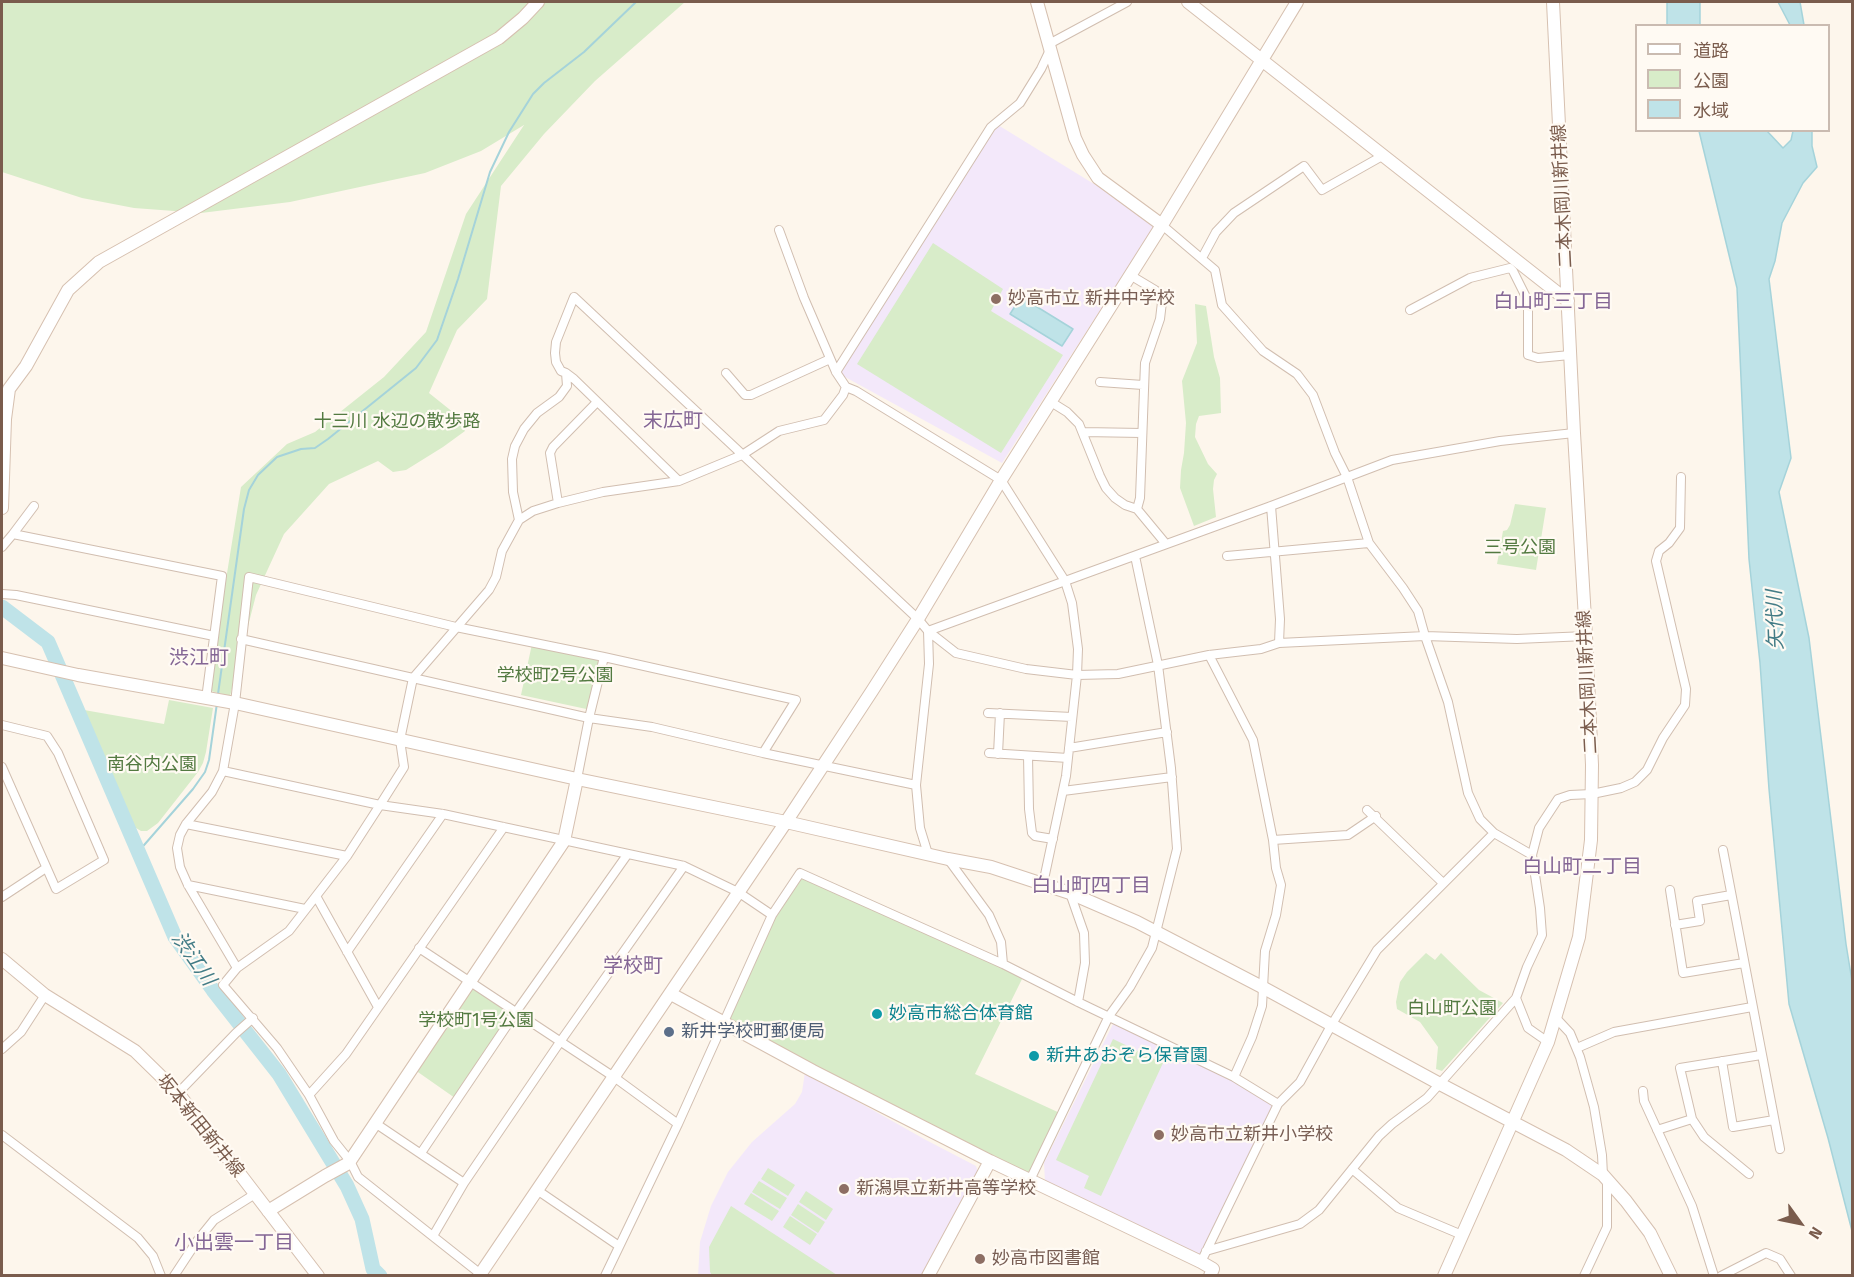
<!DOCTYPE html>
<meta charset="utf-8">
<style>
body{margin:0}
#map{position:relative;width:1854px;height:1277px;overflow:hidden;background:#fdf6ec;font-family:"Fira Sans","Noto Sans JP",sans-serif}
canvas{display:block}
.frame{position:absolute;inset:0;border:3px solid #7a5c4d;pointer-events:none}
.legend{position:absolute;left:1635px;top:24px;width:195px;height:108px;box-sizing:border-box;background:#fffaf3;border:2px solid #cabbb1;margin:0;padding:8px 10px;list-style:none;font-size:18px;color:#7a5c4d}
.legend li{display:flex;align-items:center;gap:12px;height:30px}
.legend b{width:30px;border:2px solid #cabbb1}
.north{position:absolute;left:1770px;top:1193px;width:60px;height:60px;-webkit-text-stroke:4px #fffaf3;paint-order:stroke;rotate:123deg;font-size:16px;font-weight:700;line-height:24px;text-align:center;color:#7a5c4d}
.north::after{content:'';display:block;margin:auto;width:21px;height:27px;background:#7a5c4d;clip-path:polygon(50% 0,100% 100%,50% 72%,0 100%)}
</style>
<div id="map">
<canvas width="1854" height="1277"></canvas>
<div class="frame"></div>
<ul class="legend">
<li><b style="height:8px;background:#fff"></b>道路</li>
<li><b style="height:16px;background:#d8ecc9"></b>公園</li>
<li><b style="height:16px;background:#bfe3e8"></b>水域</li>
</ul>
<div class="north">N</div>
</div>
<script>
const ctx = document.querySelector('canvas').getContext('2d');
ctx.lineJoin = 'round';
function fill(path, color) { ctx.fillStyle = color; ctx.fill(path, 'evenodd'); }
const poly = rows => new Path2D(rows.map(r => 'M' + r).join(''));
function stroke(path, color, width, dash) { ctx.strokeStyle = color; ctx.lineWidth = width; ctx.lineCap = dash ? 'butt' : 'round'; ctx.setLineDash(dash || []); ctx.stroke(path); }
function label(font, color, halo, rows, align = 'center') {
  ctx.font = font + ' "Fira Sans","Noto Sans JP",sans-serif'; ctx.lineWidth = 4.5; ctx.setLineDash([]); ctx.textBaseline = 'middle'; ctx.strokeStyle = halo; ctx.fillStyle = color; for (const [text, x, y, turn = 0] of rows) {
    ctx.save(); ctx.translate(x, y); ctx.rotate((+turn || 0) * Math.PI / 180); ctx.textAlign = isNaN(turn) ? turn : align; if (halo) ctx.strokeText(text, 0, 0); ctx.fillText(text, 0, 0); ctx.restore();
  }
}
fill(poly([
 [998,125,1120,200,1154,226,1002,463,836,372],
 [1114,1022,1223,1074,1273,1102,1273,1106,1201,1256,1045,1182,1044,1163],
 [805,1072,926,1140,976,1166,978,1172,921,1275,698,1276,700,1242,711,1206,728,1172,752,1142,795,1104,802,1092]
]), '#f3e8fa');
fill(poly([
 [2,2,685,2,595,81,544,134,501,186,487,299,457,330,429,393,454,413,465,431,443,447,406,470,393,472,378,461,329,484,284,534,256,595,230,696,211,691,222,604,241,487,287,444,315,432,384,377,426,332,466,214,524,125,481,151,425,173,290,202,201,213,134,208,82,198,2,172],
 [933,243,1003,289,991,311,1063,355,1001,453,857,364],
 [1195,304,1206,306,1214,357,1220,378,1221,413,1199,416,1196,424,1195,437,1208,464,1217,474,1214,480,1213,489,1216,517,1194,526,1180,488,1181,470,1184,453,1186,423,1182,381,1197,343],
 [1515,504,1546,508,1536,570,1497,564,1503,531,1507,530,1510,525],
 [532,644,601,659,591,710,521,695],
 [169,700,213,708,206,752,203,763,198,772,158,823,147,831,141,831,131,825,84,710,164,724],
 [800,873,1024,975,975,1074,1062,1114,1030,1180,723,1021,772,915],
 [1426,953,1435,960,1441,953,1479,990,1503,1003,1442,1071,1436,1069,1438,1047,1420,1022,1397,1009,1396,1002,1400,982,1407,972],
 [470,986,511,1013,455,1098,415,1070],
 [1113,1039,1163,1063,1101,1196,1084,1188,1089,1176,1056,1160],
 [768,1168,795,1185,788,1196,761,1179],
 [759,1181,787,1198,780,1209,752,1192],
 [806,1191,833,1209,826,1220,799,1202],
 [751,1193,779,1211,772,1221,744,1204],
 [798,1204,825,1222,818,1233,791,1215],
 [731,1206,837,1275,712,1275,710,1272,709,1247],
 [790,1216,817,1234,810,1245,783,1227]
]), '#d8ecc9');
const water = poly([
 [1667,2,1700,2,1700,25,1667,25,1667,2],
 [1778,2,1800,2,1804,25,1790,25,1778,2],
 [1699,131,1767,131,1783,148,1791,140,1793,131,1812,131,1812,146,1817,167,1803,183,1782,223,1775,261,1769,279,1791,458,1779,492,1809,638,1846,944,1852,981,1852,1231,1828,1138,1789,1004,1769,789,1760,663,1749,559,1737,288,1699,131],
 [1021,297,1073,329,1062,346,1010,314,1021,297]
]);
fill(water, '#bfe3e8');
stroke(water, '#a5d3da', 1.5);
stroke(poly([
 [218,694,244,509,249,490,258,475,277,457,301,449,315,448,328,439,416,368,437,340,458,279,490,172,509,132,533,94,544,83,584,52,636,2],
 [138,852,193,789,205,772,209,760,217,703]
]), '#a5d3da', 2);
stroke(poly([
 [2,607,48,642,175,937,213,990,279,1074,347,1186,362,1219,373,1269,380,1276]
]), '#bfe3e8', 15);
const street = poly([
 [1049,44,1127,2],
 [1162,225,1215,270,1222,305,1263,351,1297,374,1313,395,1335,453,1347,477,1369,543,1403,588,1418,611,1425,636,1448,702,1468,793,1480,819,1494,833,1532,855],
 [779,230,804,298,836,372,846,387,856,391,1001,480,1065,581,1072,603,1078,649,1077,675,1066,776,1043,884],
 [1202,258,1216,232,1234,213,1304,166,1322,190,1384,155],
 [1130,275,1155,290,1160,294,1162,302,1160,319,1145,363,1140,498,1137,509],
 [1410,310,1470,278,1510,268,1513,271,1528,301,1528,355,1538,358,1570,355],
 [836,372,991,127,1020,103,1041,69,1050,50],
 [566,373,574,379,679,481],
 [726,373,745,395,751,395,830,359],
 [1100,382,1143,385],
 [1051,402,1067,412,1079,424,1100,476,1106,488,1115,498,1125,505,1137,509,1166,544],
 [1083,432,1142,433],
 [558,503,550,453,553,447,597,402],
 [1271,506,1280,619,1279,643],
 [519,520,513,492,512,459,515,446,524,429,537,413,559,397,567,386,566,373,561,371,556,362,555,353,556,342,574,297,918,619,928,631,956,653,1026,669,1077,675,1118,674,1209,655,1261,649,1279,643,1425,636,1517,639,1586,636],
 [13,534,34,506],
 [2,547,13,534,222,576,206,699],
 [1227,556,1369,543],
 [2,594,16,595,214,636],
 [928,631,1271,506,1392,460,1500,441,1574,433],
 [928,631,929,664,916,785,920,828,928,854],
 [241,639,589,718,577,779],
 [1209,655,1253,740,1273,840,1276,868,1281,885,1276,915,1265,951,1262,1006,1252,1037,1234,1077],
 [604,657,589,718,652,727,763,753,916,785],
 [988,713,1072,717],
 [2,725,47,736,58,753,104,860,56,889,2,767],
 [1069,748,1167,732],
 [989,753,1068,758],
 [998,754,1000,713],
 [1028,756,1029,809,1032,833,1035,836,1053,839],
 [223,771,380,805,443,814,684,866,738,892,772,915,678,1124,605,1276],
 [1063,791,1172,777],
 [1367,810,1443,883],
 [186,824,347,856],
 [1273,840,1348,835,1376,816],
 [1723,850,1780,1149],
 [948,859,989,915,1001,942,1003,964],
 [188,885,305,909],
 [1670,890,1683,973,1744,963],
 [1070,893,1084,933,1085,963,1078,1002],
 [316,896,378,1007],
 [2,897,46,868],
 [772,915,800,873,1003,964,1078,1002,1234,1077,1278,1104],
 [1675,925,1700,921,1697,901,1731,895],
 [419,948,614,1077,678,1124],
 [347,952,443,814],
 [237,968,188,885,180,867,177,848,180,835,186,824,212,792,223,771,235,703,249,577,456,627,604,657,796,700,763,753],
 [1516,998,1528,1028,1548,1042],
 [1555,1017,1570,1033,1580,1057,1594,1107,1602,1155,1603,1175],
 [1577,1048,1614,1032,1752,1007],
 [2,1049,21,1032,45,995],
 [1722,1061,1733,1127,1774,1120],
 [1643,1091,1644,1101,1692,1206,1714,1276],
 [178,1093,236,1033,253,1018],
 [309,1095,346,1054,504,827],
 [1692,1119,1704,1137,1749,1174],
 [375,1123,464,1183],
 [1657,1130,1692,1119,1680,1068,1761,1055],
 [2,1135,138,1238,153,1256,161,1276],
 [421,1153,516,1012,627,855],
 [1352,1169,1398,1208,1462,1235],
 [1030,1180,1109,1016,1130,987,1152,948,1177,849,1171,768,1158,665,1135,556],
 [537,1190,619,1246],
 [433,1236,464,1183,560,1042,684,866],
 [1206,1251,1300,1224,1319,1210,1379,1136,1392,1124,1427,1098,1516,998,1527,967,1542,935,1540,908,1532,855,1539,828,1558,799,1570,795,1592,794,1621,788,1635,782,1647,770,1663,738,1685,705,1686,689,1656,561,1659,551,1669,543,1680,528,1681,477],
 [1201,1262,1278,1104,1300,1082,1332,1024,1377,950,1494,833],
 [174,1276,197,1241,214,1220,255,1194],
 [483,1276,358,1177,350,1161,334,1141,309,1095,277,1048,223,985,237,968,289,931,347,856,380,805,404,767,400,740,413,678,489,590,496,577,502,551,519,520,533,511,558,503,603,492,679,481,742,455,779,431,824,420,843,395,846,387],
 [1584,1276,1607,1227,1607,1181],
 [1721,1276,1766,1253,1780,1259,1791,1276]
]);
const secondary = poly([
 [1037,2,1075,138,1083,155,1098,178,1162,225],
 [1188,2,1568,301],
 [2,508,5,419,9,389,26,366,68,290,99,262,499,38,523,18,538,2],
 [2,658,78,675,235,703,577,779,786,822,948,859,991,867,1070,893,1137,922,1262,987,1440,1084,1566,1150,1603,1175,1626,1201,1650,1233,1671,1276],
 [2,959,45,995,135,1051,178,1093,318,1276],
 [671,994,813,1071,990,1161,1201,1262,1213,1269,1210,1276],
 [268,1211,325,1176,347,1164,350,1161,564,841,577,779],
 [479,1276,786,822,872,691,918,619,1001,480,1162,225,1297,2],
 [928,1276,990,1161],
 [1444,1276,1548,1042,1579,937,1591,840,1592,765,1586,636,1574,433,1553,2]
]);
stroke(street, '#d1beb0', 10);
stroke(secondary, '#d6c0b0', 14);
stroke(street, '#fff', 8);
stroke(secondary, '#fff', 12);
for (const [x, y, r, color] of [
 [996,299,6,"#8d6e63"],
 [877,1014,6,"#0f9aa8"],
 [669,1032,6,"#5c6f8a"],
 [1034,1056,6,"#0f9aa8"],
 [1159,1135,6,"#8d6e63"],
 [844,1189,6,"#8d6e63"],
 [980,1259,6,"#8d6e63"]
]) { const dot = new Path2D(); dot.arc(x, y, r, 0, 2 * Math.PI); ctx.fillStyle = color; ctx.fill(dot); stroke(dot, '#fffaf3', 2); }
label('18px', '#7a5c4d', '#fffaf3', [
 ["二本木岡川新井線",1563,196,-93],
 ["二本木岡川新井線",1588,682,-93],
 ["坂本新田新井線",200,1126,51]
]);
label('18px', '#785e54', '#fffaf3', [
 ["妙高市立 新井中学校",1008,299],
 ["妙高市立新井小学校",1171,1135],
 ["新潟県立新井高等学校",856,1189],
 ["妙高市図書館",992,1259]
], 'left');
label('18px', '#537a41', '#fffaf3', [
 ["十三川 水辺の散歩路",397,422],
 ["三号公園",1520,548],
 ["学校町2号公園",555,676],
 ["南谷内公園",152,765],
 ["白山町公園",1452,1009],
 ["学校町1号公園",476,1021]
]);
label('18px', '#0d838f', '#fffaf3', [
 ["妙高市総合体育館",889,1014],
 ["新井あおぞら保育園",1046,1056]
], 'left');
label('18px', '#4e5e75', '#fffaf3', [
 ["新井学校町郵便局",681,1032]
], 'left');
label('20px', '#846695', '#fffaf3', [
 ["白山町三丁目",1553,302],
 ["末広町",673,421],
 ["渋江町",199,658],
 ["白山町二丁目",1582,867],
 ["白山町四丁目",1091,886],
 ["学校町",633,966],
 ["小出雲一丁目",234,1243]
]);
label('italic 20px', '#437c86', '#fffaf3', [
 ["矢代川",1776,620,-92],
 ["渋江川",193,959,55]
]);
</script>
